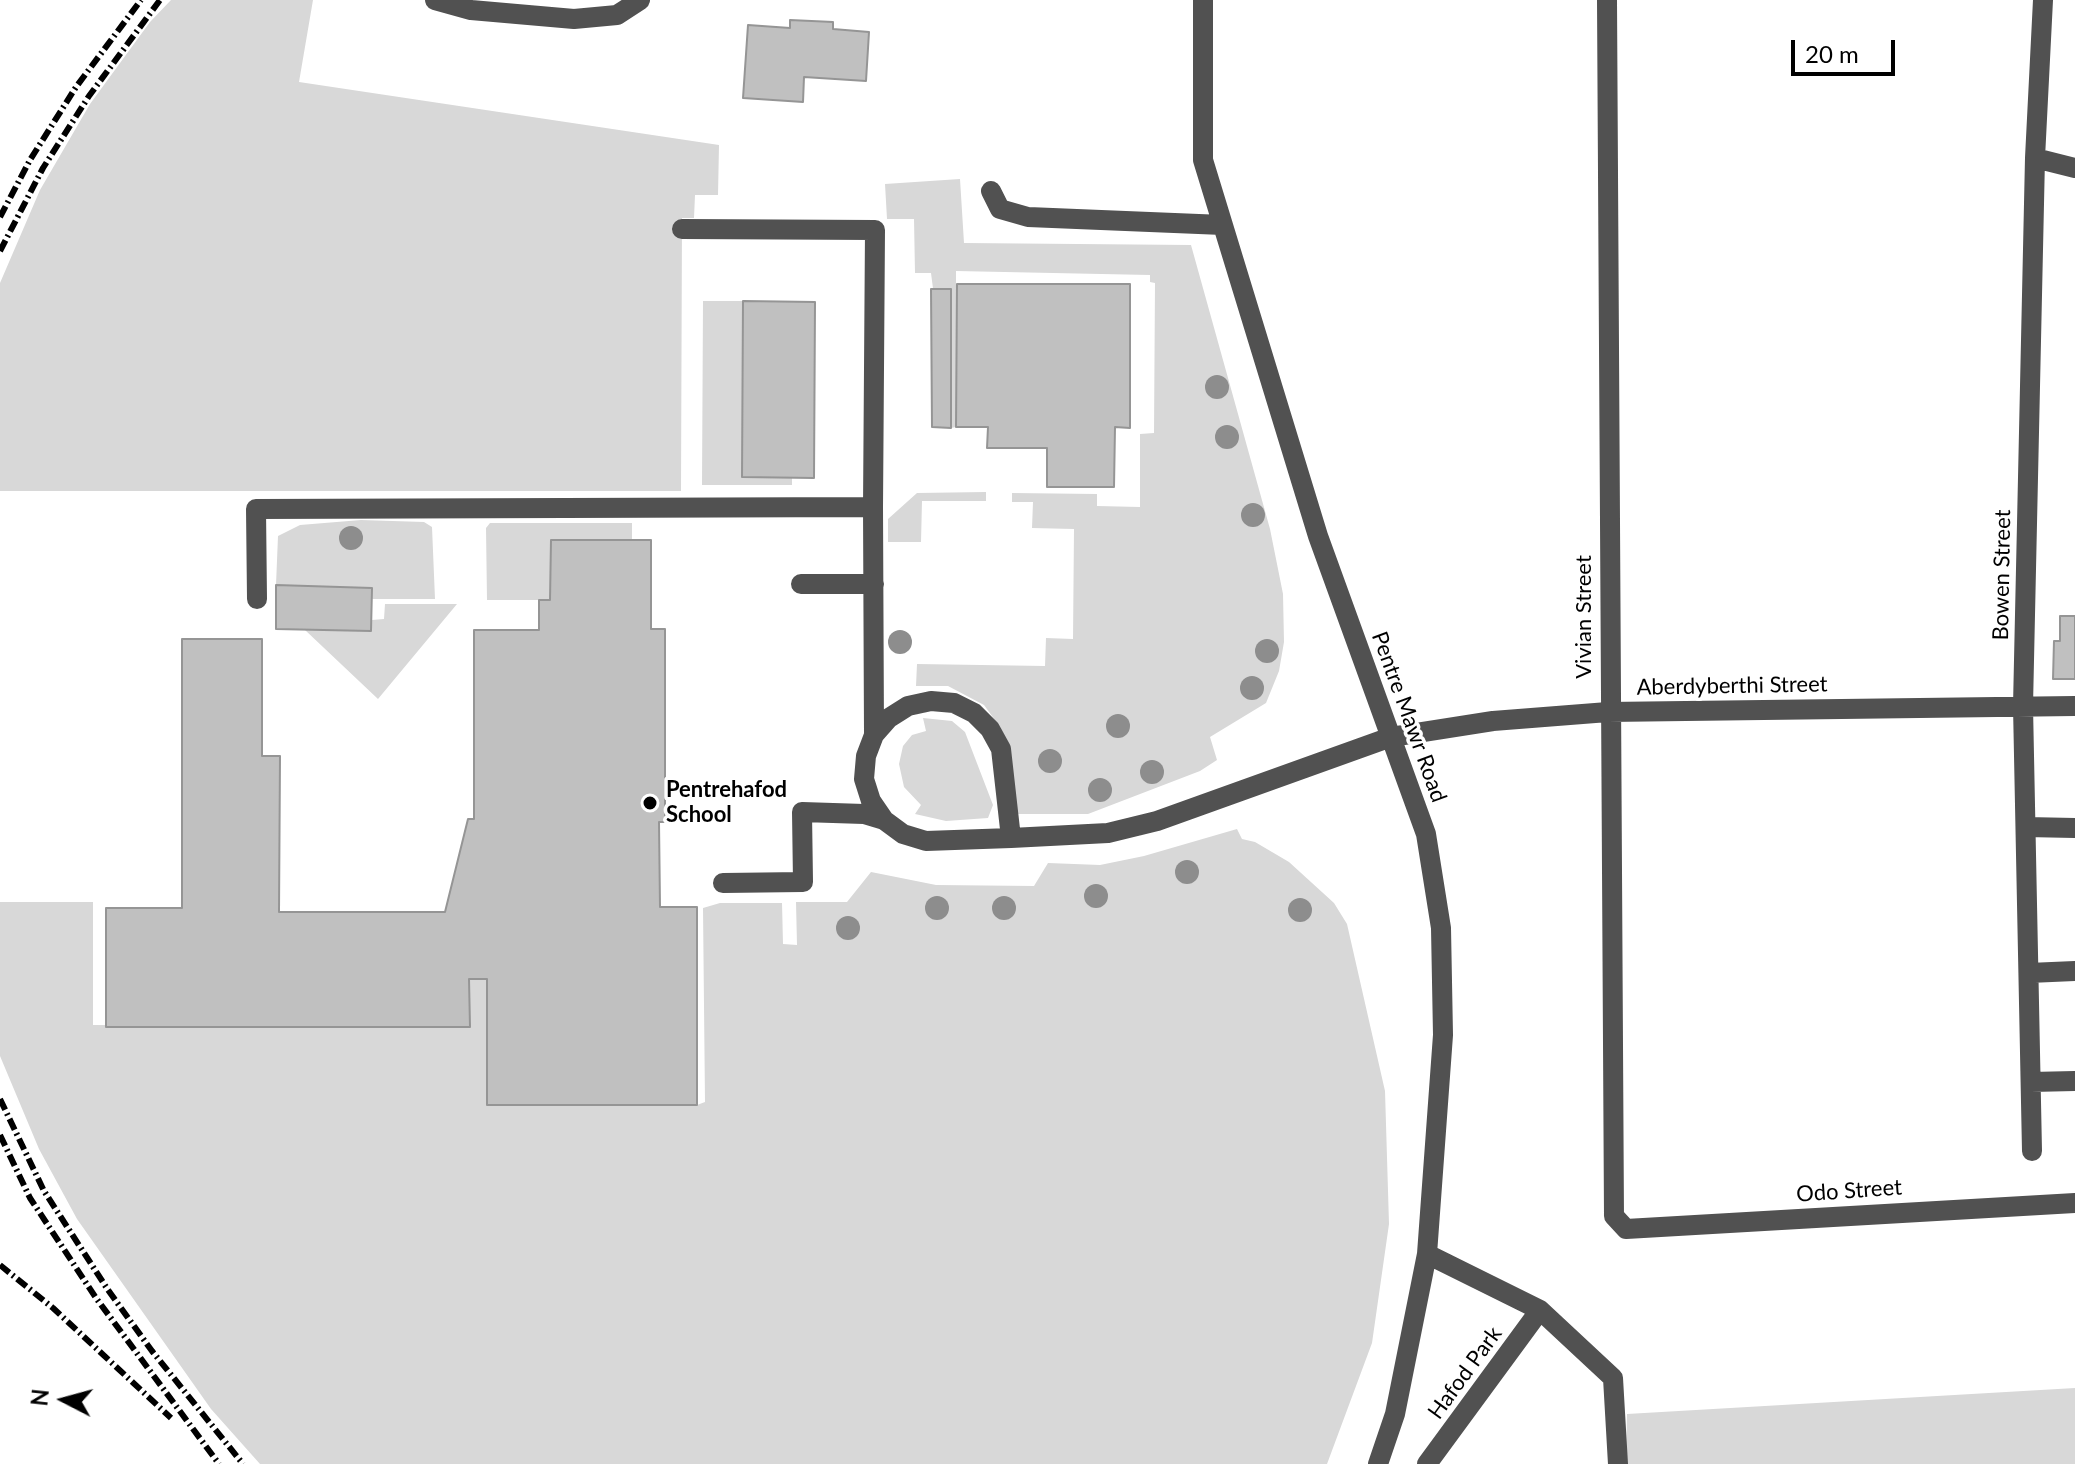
<!DOCTYPE html>
<style>
body{margin:0}
#map{position:relative;width:2075px;height:1464px;overflow:hidden;background:#fff;font-family:Lato,sans-serif}
canvas{display:block}
.north{position:absolute;left:24px;top:1360px;width:80px;height:80px;-webkit-text-stroke:6px #fff;paint-order:stroke;rotate:276deg;font-size:22px;font-weight:700;line-height:32px;text-align:center;color:#000}
.north::after{content:'';display:block;margin:auto;width:28px;height:36px;background:#000;clip-path:polygon(50% 0,100% 100%,50% 72%,0 100%)}
.scale{position:absolute;left:1791px;top:40px;width:104px;height:36px;box-sizing:border-box;border:4px solid #000;border-top:0;padding-left:10px;font-size:24px;line-height:28px;white-space:nowrap;color:#000;-webkit-text-stroke:6px #fff;paint-order:stroke}
</style>
<div id="map">
<canvas width="2075" height="1464"></canvas>
<div class="north">N</div>
<div class="scale">20 m</div>
</div>
<script>
const ctx = document.querySelector('canvas').getContext('2d');
ctx.lineJoin = 'round';
function fill(path, color) { ctx.fillStyle = color; ctx.fill(path, 'evenodd'); }
const poly = rows => new Path2D(rows.map(r => 'M' + r).join(''));
function stroke(path, color, width, dash) { ctx.strokeStyle = color; ctx.lineWidth = width; ctx.lineCap = dash ? 'butt' : 'round'; ctx.setLineDash(dash || []); ctx.stroke(path); }
function label(font, color, halo, rows, align = 'center') {
  ctx.font = font + ' Lato,sans-serif'; ctx.lineWidth = 7; ctx.setLineDash([]); ctx.textBaseline = 'middle'; ctx.strokeStyle = halo; ctx.fillStyle = color; for (const [text, x, y, turn = 0] of rows) {
    ctx.save(); ctx.translate(x, y); ctx.rotate((+turn || 0) * Math.PI / 180); ctx.textAlign = isNaN(turn) ? turn : align; if (halo) ctx.strokeText(text, 0, 0); ctx.fillText(text, 0, 0); ctx.restore();
  }
}
fill(poly([
 [171,0,313,0,299,82,719,145,718,195,695,195,694,218,682,218,681,491,0,491,0,283,40,190,90,104,150,22],
 [960,179,964,243,1191,245,1270,529,1283,594,1284,642,1279,671,1266,703,1210,737,1217,760,1200,771,1088,814,1016,814,1008,750,1000,727,984,705,948,686,916,686,917,664,1045,666,1046,638,1073,639,1074,529,1032,528,1033,502,1012,502,1012,493,1097,494,1097,506,1140,507,1140,434,1154,433,1155,283,1150,282,1150,275,956,271,956,427,951,428,931,273,915,273,914,219,887,219,885,184],
 [703,301,743,301,742,477,792,478,792,485,702,485],
 [986,492,986,501,922,501,921,542,888,542,888,519,917,493],
 [361,520,424,522,432,527,435,599,372,599,372,588,276,585,278,536,300,525],
 [490,523,632,523,632,540,550,600,487,600,486,528],
 [385,604,457,604,378,699,305,630,371,631,372,620,384,619],
 [923,718,952,721,965,732,993,805,988,818,946,821,915,814,921,805,904,787,899,764,903,746,912,735,926,731],
 [1237,829,1242,839,1255,842,1289,862,1334,903,1347,924,1385,1091,1389,1224,1372,1343,1327,1464,260,1464,211,1409,77,1219,39,1149,0,1056,0,902,93,902,93,1025,469,1027,469,979,487,979,487,1105,697,1105,705,1102,703,908,720,903,782,903,783,944,797,945,796,902,847,902,871,872,936,885,1034,886,1048,863,1100,865,1144,856],
 [2075,1388,2075,1464,1626,1464,1627,1414]
]), '#d8d8d8');
const building = poly([
 [790,20,833,22,833,29,869,32,866,81,804,77,803,102,743,98,748,25,790,28,790,20],
 [957,284,1130,284,1130,428,1115,427,1114,487,1047,487,1047,448,987,448,988,427,956,427,957,284],
 [931,289,951,289,951,428,932,427,931,289],
 [743,301,815,302,814,478,742,477,743,301],
 [551,540,651,540,651,629,665,629,665,822,659,822,660,907,697,907,697,1105,487,1105,487,979,469,979,470,1027,106,1027,106,908,182,908,182,639,262,639,262,756,280,756,279,912,445,912,468,819,474,819,474,630,539,630,539,600,550,600,551,540],
 [276,585,372,588,371,631,276,629,276,585],
 [2060,616,2075,616,2075,679,2053,679,2054,641,2060,641,2060,616]
]);
fill(building, '#c0c0c0');
stroke(building, '#959595', 2);
stroke(poly([
 [435,0,471,10,574,19,617,15,640,0],
 [1203,0,1203,160,1318,536,1426,834,1441,928,1443,1035,1427,1254,1395,1414,1378,1464],
 [1607,0,1614,1216,1626,1229,2075,1203],
 [2035,158,2075,168],
 [991,191,1000,209,1028,217,1223,225],
 [682,229,875,230,873,507],
 [801,584,874,584],
 [257,599,256,509,873,507,874,735],
 [2026,827,2075,828],
 [1011,838,1108,833,1157,821,1391,737,1493,721,1608,712,2075,706],
 [723,883,803,882,802,812,864,814,884,820,903,834,926,841,1011,838,1001,749,990,729,974,713,954,703,931,701,908,706,889,718,874,735,866,756,864,779,871,801,884,820],
 [2029,973,2075,971],
 [2031,1082,2075,1081],
 [2032,1151,2023,706,2035,158,2043,0],
 [1427,1254,1540,1310,1613,1378,1618,1464],
 [1427,1464,1540,1310]
]), '#515151', 20);
stroke(poly([
 [0,217,30,160,76,87,141,0],
 [0,251,43,168,89,96,160,0],
 [0,1099,44,1191,108,1290,152,1351,243,1464],
 [0,1135,30,1198,96,1298,219,1464],
 [0,1265,53,1308,171,1418]
]), '#000', 6, [12, 4, 2, 4]);
ctx.fillStyle = '#8d8d8d';
for (const [x, y] of [
 [1217,387],
 [1227,437],
 [1253,515],
 [351,538],
 [900,642],
 [1267,651],
 [1252,688],
 [1118,726],
 [1050,761],
 [1152,772],
 [1100,790],
 [1187,872],
 [1096,896],
 [937,908],
 [1004,908],
 [1300,910],
 [848,928]
]) { ctx.beginPath(); ctx.arc(x, y, 12, 0, 2 * Math.PI); ctx.fill(); }
for (const [x, y, r, color] of [
 [650,803,8,"#000"]
]) { const dot = new Path2D(); dot.arc(x, y, r, 0, 2 * Math.PI); ctx.fillStyle = color; ctx.fill(dot); stroke(dot, '#fff', 3); }
label('22px', '#000', '#fff', [
 ["Bowen Street",2002,575,-89],
 ["Vivian Street",1584,617,-90],
 ["Aberdyberthi Street",1732,686,-1],
 ["Pentre Mawr Road",1409,717,70],
 ["Odo Street",1849,1191,-4],
 ["Hafod Park",1465,1373,-54]
]);
label('bold 22px', '#000', '#fff', [
 ["Pentrehafod",666,790],
 ["School",666,815]
], 'left');
</script>
